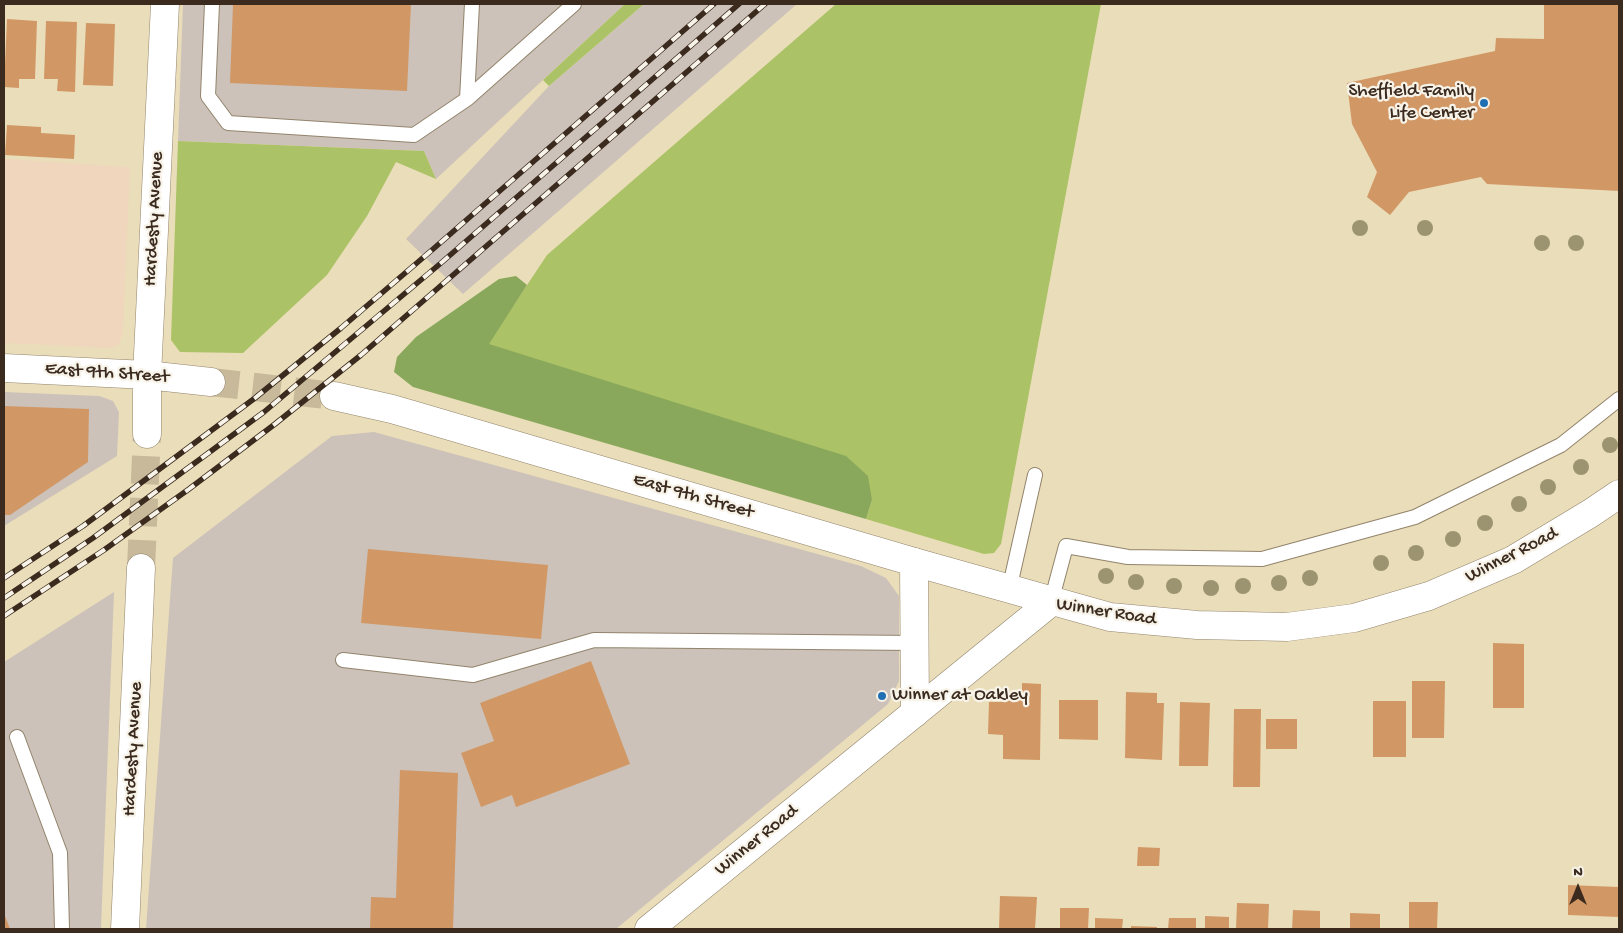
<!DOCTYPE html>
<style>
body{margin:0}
#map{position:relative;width:1623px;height:933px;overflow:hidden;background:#eaddb9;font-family:"Gochi Hand",sans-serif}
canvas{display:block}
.frame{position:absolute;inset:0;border:5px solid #3b2a1e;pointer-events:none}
.north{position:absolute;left:1553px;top:863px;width:50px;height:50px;-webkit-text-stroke:4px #f7f3e8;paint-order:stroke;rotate:0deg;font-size:14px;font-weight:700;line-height:20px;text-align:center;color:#3b2a1e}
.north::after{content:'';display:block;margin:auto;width:18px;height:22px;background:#3b2a1e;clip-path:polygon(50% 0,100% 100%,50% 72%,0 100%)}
</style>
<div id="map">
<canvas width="1623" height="933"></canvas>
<div class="frame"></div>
<div class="north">N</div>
</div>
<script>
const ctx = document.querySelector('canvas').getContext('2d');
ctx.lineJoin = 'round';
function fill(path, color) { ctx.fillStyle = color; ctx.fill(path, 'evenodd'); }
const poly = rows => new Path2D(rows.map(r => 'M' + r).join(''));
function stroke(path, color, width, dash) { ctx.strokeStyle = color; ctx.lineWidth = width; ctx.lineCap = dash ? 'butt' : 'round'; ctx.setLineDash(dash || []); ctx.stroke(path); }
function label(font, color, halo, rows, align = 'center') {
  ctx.font = font + ' "Gochi Hand",sans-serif'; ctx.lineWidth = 4.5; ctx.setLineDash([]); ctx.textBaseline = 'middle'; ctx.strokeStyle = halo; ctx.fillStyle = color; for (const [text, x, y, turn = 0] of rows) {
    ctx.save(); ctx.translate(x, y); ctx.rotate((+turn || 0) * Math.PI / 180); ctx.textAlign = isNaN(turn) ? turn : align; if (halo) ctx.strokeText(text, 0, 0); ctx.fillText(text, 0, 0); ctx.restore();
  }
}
fill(poly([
 [4,159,130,167,123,331,119,345,111,348,4,343]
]), '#efd6bc');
fill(poly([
 [183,4,625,4,436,179,424,151,178,141],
 [644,4,797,4,463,294,406,239,549,86],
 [4,392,99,396,113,401,119,412,117,456,4,526],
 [374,432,861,566,886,578,899,596,899,681,888,704,616,929,146,929,173,558,332,436],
 [114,592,101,929,4,929,4,662]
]), '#cdc2b9');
fill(poly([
 [625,4,644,4,549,86,543,80],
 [836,4,1101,4,1001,544,994,553,984,554,866,519,872,500,488,344,547,255],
 [178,141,424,151,436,179,396,162,367,216,327,275,243,353,180,352,171,340]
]), '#acc266');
fill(poly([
 [516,276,527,285,489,344,846,456,868,476,872,500,866,519,413,387,394,372,397,357,416,337,499,279]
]), '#89a85b');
fill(poly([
 [233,4,411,4,407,91,230,83],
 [1544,4,1619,4,1619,191,1487,184,1481,177,1409,192,1390,215,1367,197,1377,172,1352,124,1347,83,1495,51,1496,38,1544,39],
 [7,19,37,21,35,79,19,79,19,88,4,87],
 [46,21,77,22,75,92,57,91,58,79,44,79],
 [86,23,115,24,113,86,83,85],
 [7,125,41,127,41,133,75,135,74,159,5,155],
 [4,406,89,409,88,462,10,515,4,515],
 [368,549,548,565,541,639,361,623],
 [1493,643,1524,644,1524,708,1493,708],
 [591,661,630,764,516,807,512,795,481,807,461,753,494,741,480,703],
 [1412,681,1445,681,1444,738,1412,738],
 [1022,683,1041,684,1040,760,1003,759,1003,735,988,734,989,702,1007,702,1007,693,1022,694],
 [1126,692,1157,693,1157,703,1164,703,1162,760,1125,758],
 [1059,700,1098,700,1098,740,1059,739],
 [1373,701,1406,701,1406,757,1373,757],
 [1180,702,1210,703,1208,766,1179,766],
 [1234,709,1261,709,1260,787,1233,787],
 [1266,719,1297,719,1297,749,1266,749],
 [400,770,458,773,453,929,370,929,371,897,396,898],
 [1138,847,1160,848,1159,866,1137,866],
 [1568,885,1619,887,1619,917,1568,915],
 [1000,896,1037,897,1035,929,999,929],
 [1409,902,1438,902,1437,929,1409,929],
 [1237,903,1269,904,1268,929,1236,929],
 [1060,908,1089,908,1088,929,1060,929],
 [1293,910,1320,911,1320,929,1292,929],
 [4,913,10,929,4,929],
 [1350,913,1380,914,1380,929,1350,929],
 [1205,916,1229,917,1229,929,1205,929],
 [1095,918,1123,919,1122,929,1095,929],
 [1169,918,1196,918,1196,929,1168,929],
 [1131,926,1157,927,1157,929,1131,929]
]), '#d19866');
stroke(poly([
 [211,382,334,396],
 [141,568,147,434]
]), '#c7b99a', 28, [28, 14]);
const service = poly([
 [212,4,208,96,228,123,414,135,467,99,574,4],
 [467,99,472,4],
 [1009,590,1035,475],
 [1051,602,1066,546,1128,557,1262,559,1415,517,1561,445,1619,399],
 [343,660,473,675,594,640,914,643],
 [17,737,60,853,62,929]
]);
const minor = poly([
 [914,562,915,713]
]);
const tertiary = poly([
 [649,929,1051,602]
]);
const secondary = poly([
 [4,368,147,375,211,382],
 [334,396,392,409,914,562,1110,617,1197,625,1287,627,1354,618,1429,596,1513,560,1591,513,1619,494],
 [147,434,147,375,165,4],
 [125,929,141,568]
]);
stroke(service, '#92846c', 16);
stroke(minor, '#92846c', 29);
stroke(tertiary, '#92846c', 29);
stroke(secondary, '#92846c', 29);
stroke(service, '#fff', 14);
stroke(minor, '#fff', 28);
stroke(tertiary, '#fff', 28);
stroke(secondary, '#fff', 28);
const rail = poly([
 [4,578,83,526,255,398,341,328,432,250,714,4],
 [4,598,93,538,264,412,441,263,739,4],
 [4,616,104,550,189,489,275,424,361,355,765,4]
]);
stroke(rail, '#3b2a1e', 5.5);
stroke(rail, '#f7f3e8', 4, [11]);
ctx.fillStyle = '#9c9470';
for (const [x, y] of [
 [1360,228],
 [1425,228],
 [1542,243],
 [1576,243],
 [1610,445],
 [1581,467],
 [1548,487],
 [1519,504],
 [1485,523],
 [1453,539],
 [1416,553],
 [1381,563],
 [1106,576],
 [1310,578],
 [1136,582],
 [1279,583],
 [1174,586],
 [1243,586],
 [1211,588]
]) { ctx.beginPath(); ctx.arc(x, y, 8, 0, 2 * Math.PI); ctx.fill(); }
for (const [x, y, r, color] of [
 [1484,103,5,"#1f6fb2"],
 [882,696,5,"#1f6fb2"]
]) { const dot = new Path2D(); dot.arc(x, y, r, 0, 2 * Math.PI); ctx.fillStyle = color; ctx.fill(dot); stroke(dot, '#f7f3e8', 2); }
label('19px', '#3b2a1e', '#f7f3e8', [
 ["Sheffield Family",1474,92],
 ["Life Center",1474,114],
 ["Winner at Oakley",892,696,"left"]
], 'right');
label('19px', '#3b2a1e', '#f7f3e8', [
 ["Hardesty Avenue",155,219,-87],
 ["East 9th Street",107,374,4],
 ["East 9th Street",693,497,16],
 ["Winner Road",1512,556,-27],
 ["Winner Road",1106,613,9],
 ["Hardesty Avenue",134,749,-87],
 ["Winner Road",757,841,-39]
]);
</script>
